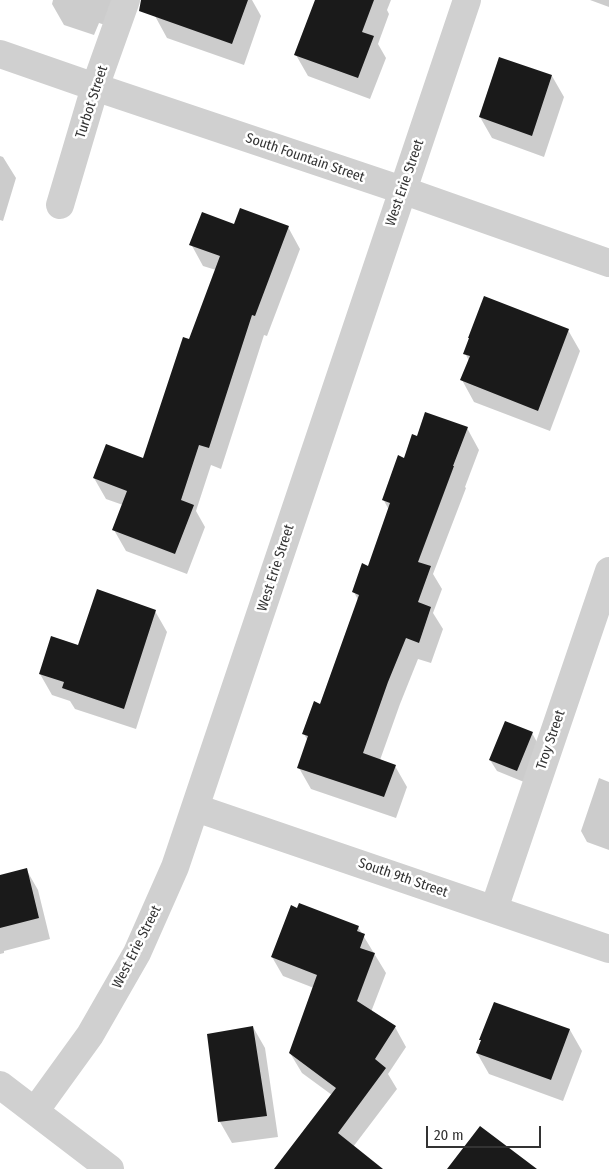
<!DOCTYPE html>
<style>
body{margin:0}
#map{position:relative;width:609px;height:1169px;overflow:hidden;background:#fff;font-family:"Fira Sans Condensed",sans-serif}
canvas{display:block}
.scale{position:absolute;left:426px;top:1126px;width:115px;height:22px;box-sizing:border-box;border:2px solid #333;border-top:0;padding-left:6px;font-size:15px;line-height:18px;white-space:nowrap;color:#333;-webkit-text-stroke:4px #fff;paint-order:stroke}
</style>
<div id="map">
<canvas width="609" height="1169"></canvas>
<div class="scale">20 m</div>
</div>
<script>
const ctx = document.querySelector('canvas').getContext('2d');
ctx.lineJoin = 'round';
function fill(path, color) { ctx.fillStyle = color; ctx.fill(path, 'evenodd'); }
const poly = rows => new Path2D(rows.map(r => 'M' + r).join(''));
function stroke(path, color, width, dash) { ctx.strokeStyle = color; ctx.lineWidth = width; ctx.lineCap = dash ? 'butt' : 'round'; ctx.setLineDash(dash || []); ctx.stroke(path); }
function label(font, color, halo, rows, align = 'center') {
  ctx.font = font + ' "Fira Sans Condensed",sans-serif'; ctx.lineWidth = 5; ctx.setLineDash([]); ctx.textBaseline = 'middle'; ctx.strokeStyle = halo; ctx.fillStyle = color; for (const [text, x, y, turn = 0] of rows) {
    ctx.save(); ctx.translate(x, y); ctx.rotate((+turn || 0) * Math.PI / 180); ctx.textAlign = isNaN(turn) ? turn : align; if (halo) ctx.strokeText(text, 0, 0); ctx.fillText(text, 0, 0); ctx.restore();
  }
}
fill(poly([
 [53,0,114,0,105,25,99,23,94,35,64,25,52,4],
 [161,0,252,0,261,16,244,65,167,38,155,16],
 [316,0,391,0,387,10,389,14,378,44,386,58,370,99,308,76,296,55],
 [590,0,609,0,609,7],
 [552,76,564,97,544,157,492,138,480,117],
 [0,156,3,157,16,178,3,221,0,220],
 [235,226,288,227,300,249,267,336,264,335,221,469,211,465,196,511,205,527,187,574,126,551,114,530,123,505,106,499,94,478,144,460,216,270,203,266,191,244],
 [568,330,580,351,550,431,474,402,462,380,469,361,465,353],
 [467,428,479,450,465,487,466,488,433,574,442,589,433,613,443,629,431,663,418,659,400,704,380,760,395,766,407,787,396,818,311,789,299,768,308,741,304,734,320,705,358,600,354,592,369,567,389,510,383,499,404,459,418,437],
 [155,611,167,632,136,729,75,709,70,701,52,695,40,674,79,646],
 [532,733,538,744,524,782,497,771,490,760],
 [599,778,609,782,609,850,587,842,581,831],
 [26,869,38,890,50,939,4,951,4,953,0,954,0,876],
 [358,927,386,973,371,1012,395,1027,406,1047,388,1074,397,1089,353,1147,381,1169,276,1169,332,1095,302,1073,290,1053,314,988,283,976,272,957],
 [253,1027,265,1048,278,1137,232,1143,220,1122,208,1035],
 [570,1030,582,1051,563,1101,489,1074,477,1053]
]), '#0003');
fill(poly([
 [141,0,248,0,232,44,139,11],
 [315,0,374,0,362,32,374,36,358,78,294,55],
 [499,57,552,75,532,136,479,117],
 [240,208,289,226,255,316,252,315,209,448,199,445,181,500,194,505,175,554,112,530,127,491,93,478,106,444,143,458,183,337,189,339,220,256,189,245,202,212,234,224],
 [484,296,569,329,538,411,460,380,470,356,463,354,469,338,468,338],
 [425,412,468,427,453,466,454,466,418,562,431,566,418,602,431,607,419,643,406,638,388,682,363,753,396,765,384,797,297,768,308,736,302,734,314,701,320,704,359,595,352,592,362,563,368,566,390,503,382,500,398,455,404,458,412,434,417,436],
 [97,589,156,610,124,709,62,688,64,682,39,674,51,636,78,645],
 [505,721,533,732,517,771,489,760],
 [27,868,39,918,0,928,0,875],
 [299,903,359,926,357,931,365,934,360,948,375,953,357,1001,396,1026,375,1059,386,1068,338,1133,383,1169,274,1169,336,1088,289,1053,317,975,271,957,291,905,297,908],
 [494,1002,570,1029,551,1080,476,1053,481,1040,479,1040],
 [253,1026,267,1116,218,1122,207,1034],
 [480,1126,537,1169,447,1169]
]), '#1a1a1a');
stroke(poly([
 [0,54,95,87,402,190,609,263],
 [60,205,95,87,126,0],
 [196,808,609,949],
 [494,909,609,571],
 [0,1085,110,1169],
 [35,1111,90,1035,137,953,175,867,467,0]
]), '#d0d0d0', 28);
label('14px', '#333', '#fff', [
 ["Turbot Street",92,102,-72],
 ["South Fountain Street",305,158,19],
 ["West Erie Street",405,183,-71],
 ["West Erie Street",276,568,-72],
 ["Troy Street",551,740,-71],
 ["South 9th Street",403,878,19],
 ["West Erie Street",137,947,-63]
]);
</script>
